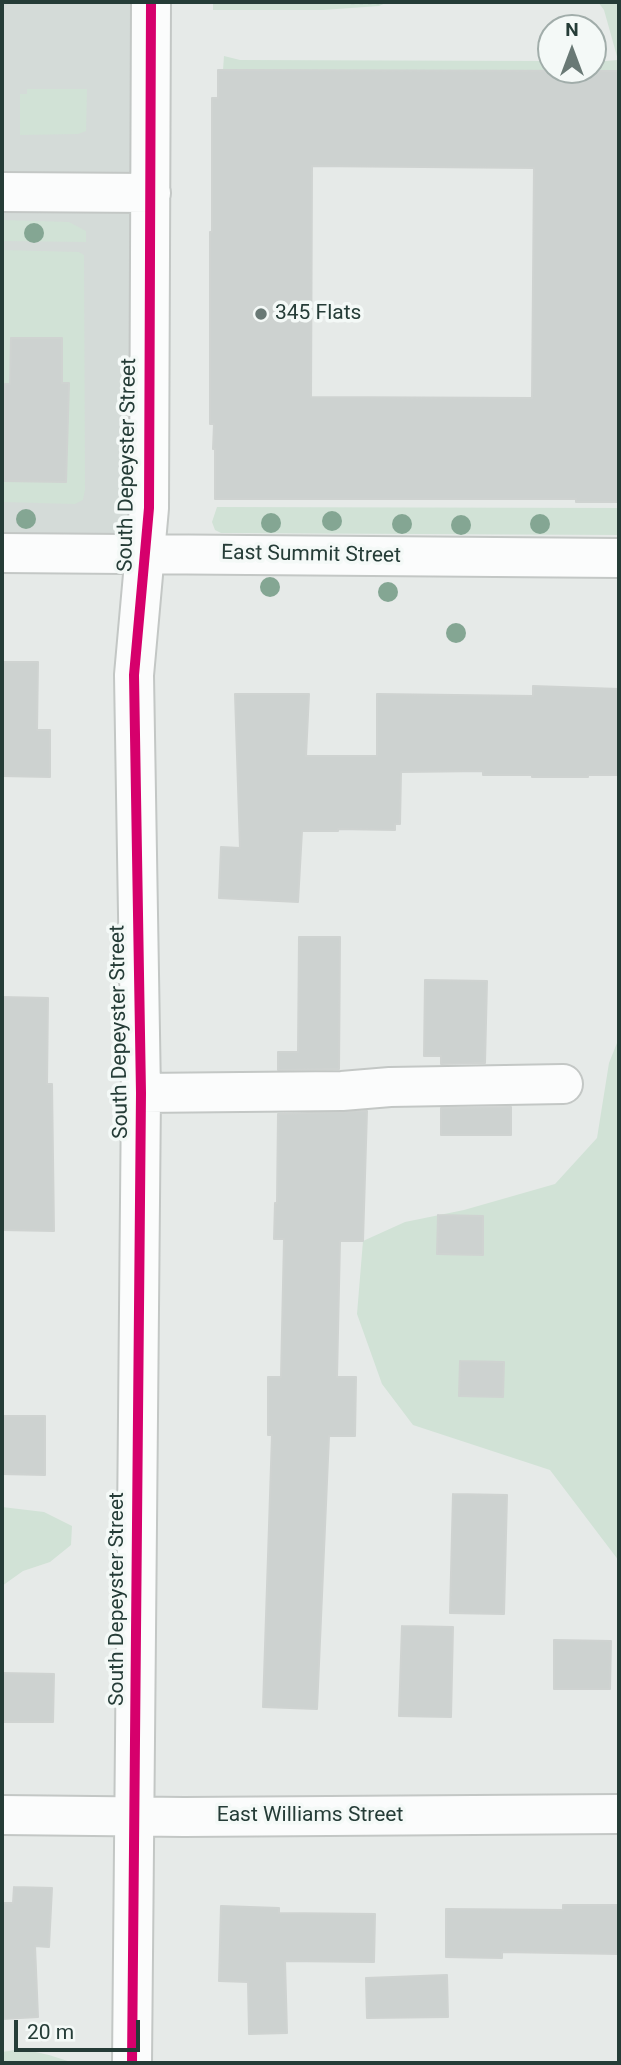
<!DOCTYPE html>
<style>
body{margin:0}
#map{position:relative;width:621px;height:2065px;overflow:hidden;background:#e6eae8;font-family:Roboto,sans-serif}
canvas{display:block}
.frame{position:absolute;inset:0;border:4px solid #253c37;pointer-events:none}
.north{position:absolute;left:537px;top:14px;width:70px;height:70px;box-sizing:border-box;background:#f4f9f7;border:2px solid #a1adaa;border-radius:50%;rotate:0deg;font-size:19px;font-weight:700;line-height:28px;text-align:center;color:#253c37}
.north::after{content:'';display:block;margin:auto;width:24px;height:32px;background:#697975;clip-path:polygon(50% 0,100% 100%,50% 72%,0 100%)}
.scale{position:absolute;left:14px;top:2020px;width:126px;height:32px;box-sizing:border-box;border:4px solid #253c37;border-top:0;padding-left:9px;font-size:21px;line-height:24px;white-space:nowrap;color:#253c37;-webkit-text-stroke:5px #f4f9f7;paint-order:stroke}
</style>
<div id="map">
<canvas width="621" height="2065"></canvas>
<div class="frame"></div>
<div class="north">N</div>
<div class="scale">20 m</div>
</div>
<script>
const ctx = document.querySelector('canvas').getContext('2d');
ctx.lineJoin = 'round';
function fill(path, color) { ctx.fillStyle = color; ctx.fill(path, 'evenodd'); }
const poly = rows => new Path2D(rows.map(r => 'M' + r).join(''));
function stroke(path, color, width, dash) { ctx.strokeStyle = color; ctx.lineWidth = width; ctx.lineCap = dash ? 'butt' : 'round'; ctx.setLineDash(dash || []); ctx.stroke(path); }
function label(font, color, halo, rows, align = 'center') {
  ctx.font = font + ' Roboto,sans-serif'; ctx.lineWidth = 7; ctx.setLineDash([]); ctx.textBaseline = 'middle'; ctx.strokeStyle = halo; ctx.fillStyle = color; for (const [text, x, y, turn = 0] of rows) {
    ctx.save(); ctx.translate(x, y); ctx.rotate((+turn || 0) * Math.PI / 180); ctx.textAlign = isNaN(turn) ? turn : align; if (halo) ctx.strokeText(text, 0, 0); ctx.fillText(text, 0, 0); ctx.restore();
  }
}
fill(poly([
 [2,2,151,2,146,554,2,553]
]), '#d4dbd8');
fill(poly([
 [213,2,388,2,379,6,323,10,213,10],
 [598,2,619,2,619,71,223,70,224,56,240,60,542,61,543,65,551,64,551,70,593,70,593,62,618,60,604,10],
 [27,89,87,89,86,131,78,134,20,135,20,94,27,94],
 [2,220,69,222,86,231,86,242,2,241],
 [2,250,79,252,84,255,85,490,83,500,75,504,2,502],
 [217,507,619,508,619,535,221,533,215,530,212,522],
 [619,1038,619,1561,550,1470,413,1425,382,1384,357,1314,363,1241,405,1222,464,1210,555,1184,597,1138,609,1063],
 [2,1507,44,1512,72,1526,71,1545,50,1562,23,1571,2,1586],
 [22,2049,49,2055,74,2063,2,2063,2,2052]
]), '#d1e2d6');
const building = poly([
 [218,70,619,71,619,502,576,502,576,499,215,499,215,449,213,449,214,424,210,424,210,232,212,232,212,98,218,98,218,70],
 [312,166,534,168,532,398,311,397,312,166],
 [11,338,62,338,62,383,69,383,66,482,4,481,5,384,10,384,11,338],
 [2,662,38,662,37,730,50,730,50,777,2,776,2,662],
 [533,686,619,689,619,775,588,775,588,777,532,777,532,775,483,775,483,771,401,772,400,824,395,824,395,830,338,829,338,831,302,831,298,902,219,898,221,847,240,848,235,694,309,694,306,756,377,756,377,694,533,696,533,686],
 [299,937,340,937,339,1069,278,1070,278,1052,298,1052,299,937],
 [425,980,487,981,485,1063,441,1064,441,1056,424,1056,425,980],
 [2,997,48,998,47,1084,52,1084,54,1231,2,1230,2,997],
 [511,1107,511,1135,441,1135,441,1108,511,1107],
 [367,1111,363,1241,340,1241,337,1377,356,1377,355,1436,329,1436,317,1709,263,1707,272,1435,268,1435,268,1377,281,1377,284,1239,274,1239,275,1203,277,1203,278,1114,367,1111],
 [438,1215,483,1216,483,1255,437,1254,438,1215],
 [460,1361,504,1362,503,1397,459,1396,460,1361],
 [2,1416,45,1416,45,1475,2,1474,2,1416],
 [453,1494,507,1495,504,1614,450,1613,453,1494],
 [402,1626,453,1627,451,1717,399,1716,402,1626],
 [554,1640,611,1641,610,1689,554,1689,554,1640],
 [2,1673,54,1674,53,1722,2,1722,2,1673],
 [14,1887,52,1888,49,1947,35,1946,38,2017,2,2019,2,1903,13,1903,14,1887],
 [563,1905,619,1905,619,1954,502,1952,502,1958,446,1957,446,1909,563,1910,563,1905],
 [221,1906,279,1908,279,1913,375,1914,374,1962,285,1961,287,2033,249,2034,248,1982,219,1981,221,1906],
 [447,1975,448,2017,367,2018,366,1978,447,1975]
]);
fill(building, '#cdd2d0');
stroke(building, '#cfd3d1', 2);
const minor = poly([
 [2,192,151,193],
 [2,553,619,558],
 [141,1093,342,1091,390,1087,563,1084],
 [2,1815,184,1817,619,1814],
 [132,2063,141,1093,134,675,149,508,151,2]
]);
stroke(minor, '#c3c7c5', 42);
stroke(poly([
 [351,2,379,2]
]), '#c2cac7', 4.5, [3.5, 5]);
stroke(minor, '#fbfcfc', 38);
stroke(poly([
 [132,2063,141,1093,134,675,149,508,151,2]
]), '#d6006c', 10);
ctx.fillStyle = '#84a693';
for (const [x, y] of [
 [34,233],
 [26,519],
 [332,521],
 [271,523],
 [402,524],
 [540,524],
 [461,525],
 [270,587],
 [388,592],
 [456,633]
]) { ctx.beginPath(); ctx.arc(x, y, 10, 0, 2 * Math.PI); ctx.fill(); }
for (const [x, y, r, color] of [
 [261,314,7,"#697975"]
]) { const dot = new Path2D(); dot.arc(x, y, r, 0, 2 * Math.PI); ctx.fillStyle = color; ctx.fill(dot); stroke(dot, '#f4f9f7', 2.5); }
label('21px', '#253c37', '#f4f9f7', [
 ["345 Flats",275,314]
], 'left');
label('21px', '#253c37', '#f4f9f7', [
 ["South Depeyster Street",128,465,-89],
 ["East Summit Street",311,555,1],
 ["South Depeyster Street",120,1032,-91],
 ["South Depeyster Street",118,1599,-90],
 ["East Williams Street",310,1816]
]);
</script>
